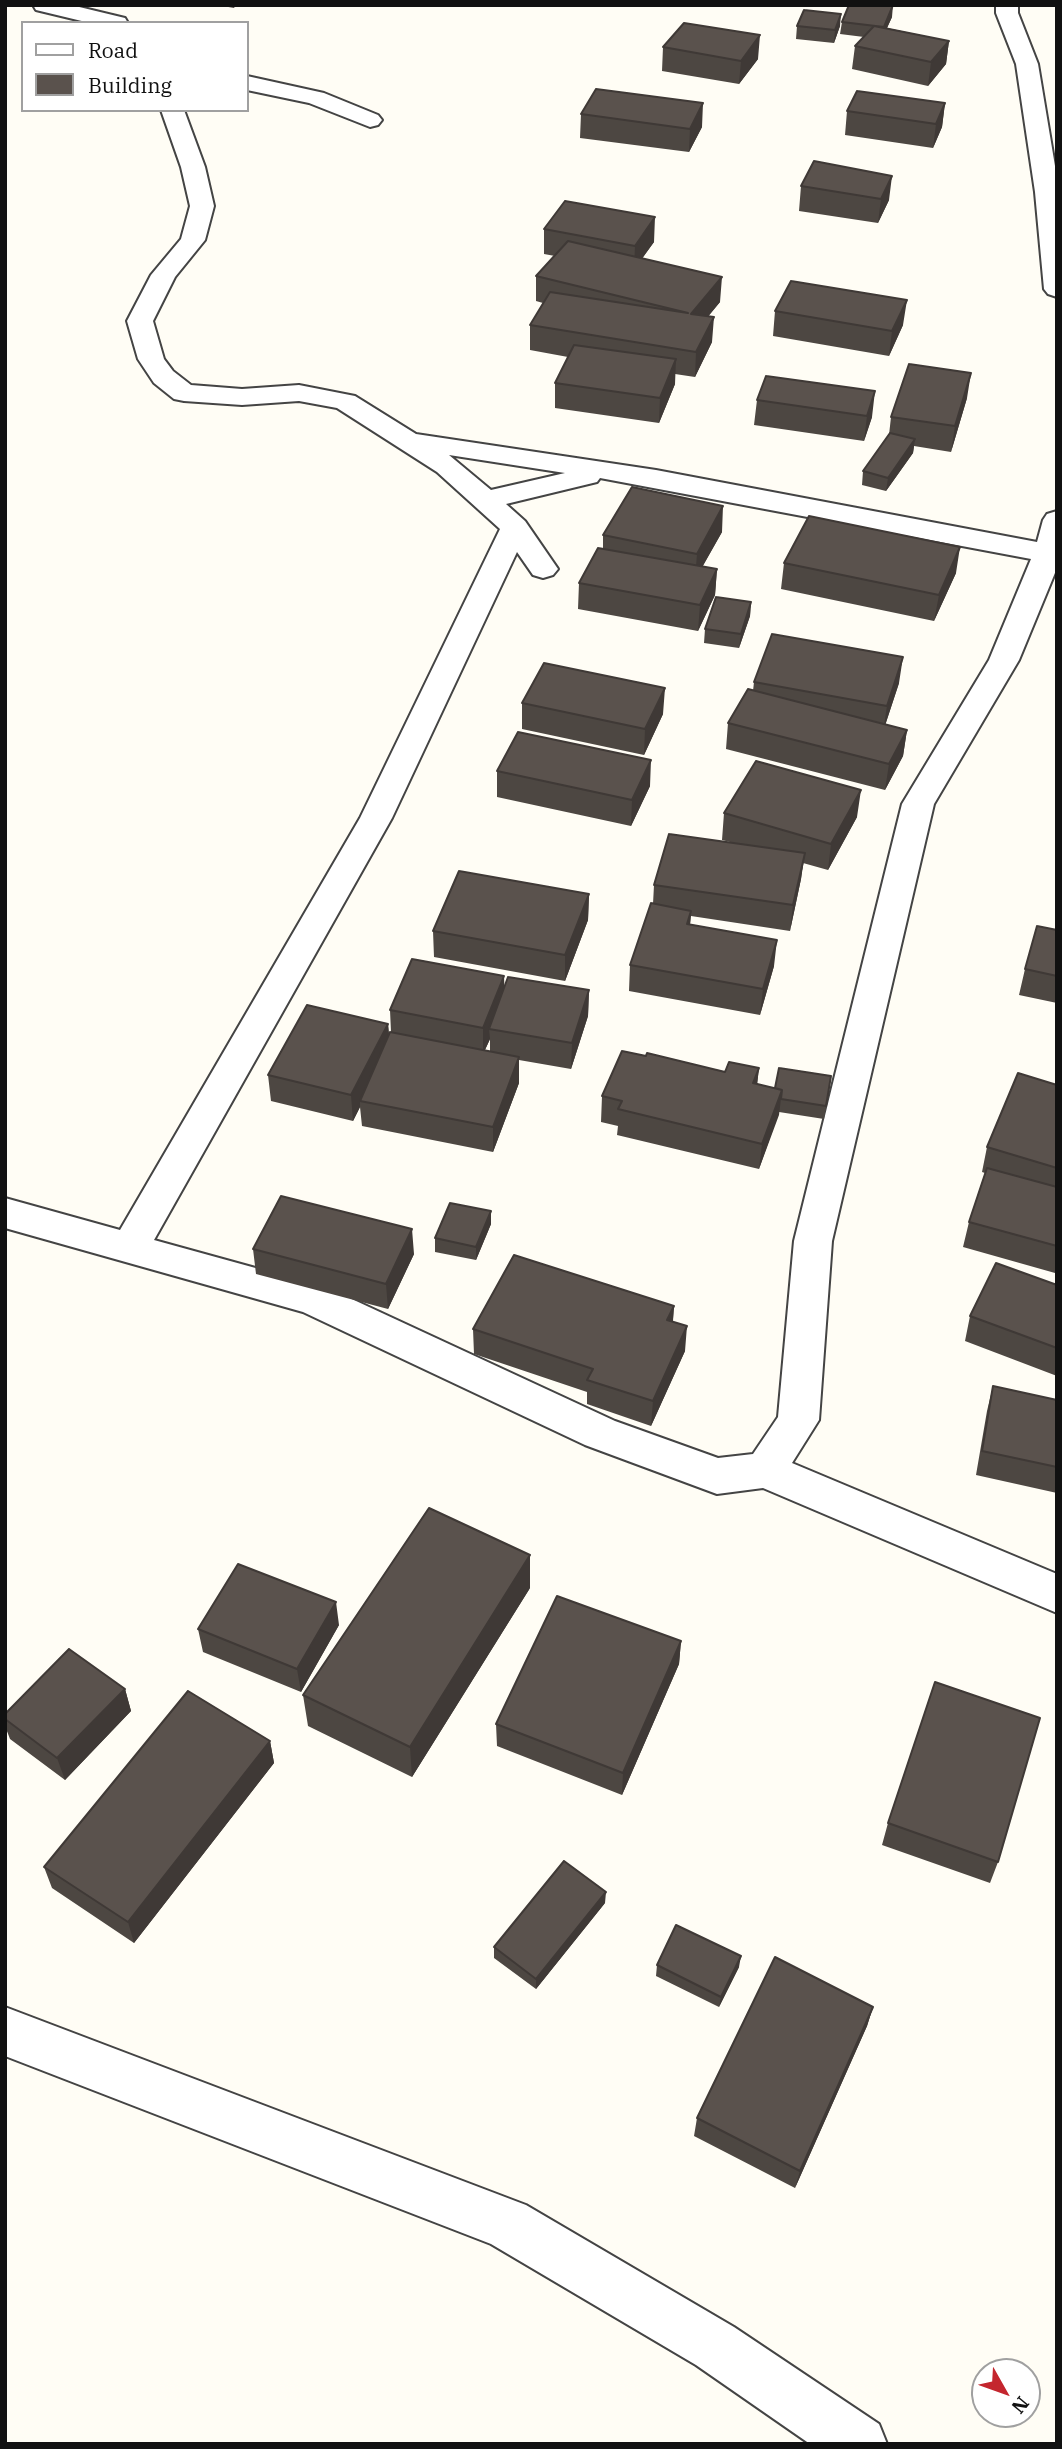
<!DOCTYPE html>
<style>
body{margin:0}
#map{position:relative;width:1062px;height:2449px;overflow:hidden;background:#fffdf5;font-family:"IBM Plex Serif",serif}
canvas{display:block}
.frame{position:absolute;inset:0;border:7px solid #111;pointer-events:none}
.legend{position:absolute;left:21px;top:21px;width:228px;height:91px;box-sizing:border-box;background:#fff;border:2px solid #a0a0a0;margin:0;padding:9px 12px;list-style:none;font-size:21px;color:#111}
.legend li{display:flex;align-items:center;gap:14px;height:35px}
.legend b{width:35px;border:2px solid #a0a0a0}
.north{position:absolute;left:971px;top:2358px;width:70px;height:70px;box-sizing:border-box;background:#fff;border:2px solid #a0a0a0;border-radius:50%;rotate:130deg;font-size:19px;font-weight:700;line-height:28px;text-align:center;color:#111}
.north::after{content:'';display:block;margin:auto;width:24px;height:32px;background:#c4262e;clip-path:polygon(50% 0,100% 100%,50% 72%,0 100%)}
</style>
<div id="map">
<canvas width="1062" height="2449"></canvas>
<div class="frame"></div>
<ul class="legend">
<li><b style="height:9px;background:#fff"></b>Road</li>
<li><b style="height:19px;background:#5a524d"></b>Building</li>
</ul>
<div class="north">N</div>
</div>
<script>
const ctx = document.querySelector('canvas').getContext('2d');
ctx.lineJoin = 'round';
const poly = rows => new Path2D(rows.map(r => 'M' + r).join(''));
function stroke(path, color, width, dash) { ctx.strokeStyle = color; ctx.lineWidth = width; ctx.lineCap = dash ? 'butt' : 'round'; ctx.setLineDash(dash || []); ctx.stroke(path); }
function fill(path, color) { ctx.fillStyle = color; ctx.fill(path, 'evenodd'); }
const minor = poly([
 [33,5,71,5,125,18,128,23,90,23,36,10,33,5],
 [996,5,1018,5,1018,13,1038,64,1057,178,1057,297,1048,294,1044,289,1035,192,1016,64,996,13,996,5],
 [247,76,324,93,378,115,382,120,378,125,370,127,309,103,247,90,247,76],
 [161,110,184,110,205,167,214,206,205,240,175,277,153,321,164,359,173,371,191,385,242,389,299,385,355,396,416,434,656,470,1037,542,1043,520,1047,514,1057,511,1057,568,1019,660,934,804,832,1241,819,1420,792,1463,1057,1574,1057,1613,763,1488,717,1494,585,1445,303,1312,5,1228,5,1198,120,1230,360,818,500,529,437,472,337,408,299,401,242,405,184,401,174,399,154,383,138,359,127,321,151,275,181,239,190,206,181,167,161,110],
 [449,455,565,473,491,490,449,455],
 [600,478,1031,559,989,660,902,804,794,1241,778,1417,753,1454,718,1458,615,1421,328,1288,154,1240,392,818,517,552,533,575,543,578,553,575,558,569,525,521,506,504,597,482,600,478],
 [5,2007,526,2205,734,2327,879,2424,887,2444,810,2444,696,2365,491,2244,5,2056,5,2007]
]);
stroke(minor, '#444', 4);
fill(minor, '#fff');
fill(poly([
 [217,5,236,5,234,8],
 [892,17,887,28,949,41,946,64,928,86,852,69,855,46,864,37,840,34,842,22],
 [797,26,840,26,834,43,796,39],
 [663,47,758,59,739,84,662,71],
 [945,103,942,127,933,148,845,135,847,111],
 [581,114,702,127,689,152,580,138],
 [801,186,889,200,878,223,799,211],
 [544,229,654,242,642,258,720,302,708,316,712,342,695,377,675,374,675,384,659,423,555,408,555,383,568,357,530,350,530,325,543,303,536,301,536,276,555,256,544,254],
 [775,311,903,325,889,356,773,336],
 [967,398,951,452,914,446,913,453,886,491,862,485,863,471,889,435,891,417],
 [757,400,872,417,864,441,754,425],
 [722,532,702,567,717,569,715,595,698,631,578,609,579,583,603,549,603,535],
 [784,563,956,573,934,621,781,589],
 [751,602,750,616,739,648,704,643,705,629],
 [754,682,899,683,885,725,907,730,903,756,885,790,726,749,728,723,753,691],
 [522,703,663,714,644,755,522,729],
 [497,771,650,786,631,826,497,797],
 [724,813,857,817,828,870,803,863,801,879,790,931,691,916,690,925,774,966,760,1015,629,991,630,965,653,904,654,885,738,844,722,840],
 [589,894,588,920,565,981,434,957,433,931],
 [1057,930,1057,1003,1019,995,1025,969],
 [504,976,504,987,589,990,588,1016,571,1069,519,1060,519,1083,493,1152,362,1126,360,1107,353,1121,271,1101,268,1075,388,1024,389,1034,391,1032,390,1010],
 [490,1039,490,1051,485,1050],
 [759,1068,757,1084,775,1088,831,1076,824,1119,779,1112,759,1169,617,1135,618,1126,601,1122,602,1096,725,1072],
 [1057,1085,1057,1267,1055,1273,963,1247,969,1222,985,1173,982,1172,987,1147],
 [491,1211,491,1224,476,1260,435,1252,435,1238],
 [253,1249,414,1254,388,1309,256,1274],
 [1057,1285,1057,1376,965,1341,970,1316],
 [674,1306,673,1321,685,1351,651,1426,587,1404,587,1392,474,1354,473,1329],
 [993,1386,1057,1400,1057,1493,976,1475,987,1411],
 [530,1588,412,1777,308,1726,303,1695],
 [339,1625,301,1692,203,1652,198,1629],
 [681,1641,679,1664,622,1795,497,1746,496,1724],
 [125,1689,131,1711,65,1780,10,1739,5,1726,5,1714],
 [270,1741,274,1763,134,1943,52,1888,44,1867],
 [888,1823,998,1862,990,1883,882,1845],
 [605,1903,536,1989,494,1958,494,1947],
 [657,1965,739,1967,719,2007,656,1976],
 [873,2007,867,2026,795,2188,694,2136,697,2118]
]), '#4d4742');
fill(poly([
 [893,5,892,17,882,39,884,27],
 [841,14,840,26,834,43,835,30],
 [760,35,758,59,739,84,741,61],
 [949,41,946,64,928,86,931,62],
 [703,103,702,127,689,152,690,129],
 [945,103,942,127,933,148,936,124],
 [892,176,889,200,878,223,881,199],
 [655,217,654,242,634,270,635,246],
 [722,277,720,302,690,339,691,314],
 [907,300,903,325,889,356,892,331],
 [714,317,712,342,695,377,696,352],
 [676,359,675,384,659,423,660,398],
 [971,373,967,398,951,452,955,426],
 [875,391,872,417,864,441,867,416],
 [915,439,913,453,886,491,888,478],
 [723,506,722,532,695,580,697,554],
 [960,547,956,573,934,621,939,595],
 [717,569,715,595,698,631,700,605],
 [751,602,750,616,739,648,741,634],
 [903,657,899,683,883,732,887,706],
 [665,688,663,714,644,755,645,729],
 [907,730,903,756,885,790,889,764],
 [651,760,650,786,631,826,632,800],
 [861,790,857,817,828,870,831,844],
 [805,853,801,879,790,931,793,905],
 [589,894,588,920,565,981,565,955],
 [691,911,689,937,687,924],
 [777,940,774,966,760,1015,763,989],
 [504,976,505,1002,489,1029,490,1039,483,1054,483,1028],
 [589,990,588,1016,571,1069,572,1043],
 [388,1024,390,1049,360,1101,360,1107,353,1121,351,1095],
 [519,1057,519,1083,493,1152,493,1127],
 [759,1068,756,1094,753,1083],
 [782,1090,779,1115,759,1169,762,1144],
 [491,1211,491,1224,476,1260,476,1247],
 [412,1229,414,1254,388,1309,386,1284],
 [674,1306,672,1331,667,1320],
 [687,1326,685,1351,651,1426,653,1401],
 [530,1555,530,1588,412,1777,410,1747],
 [336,1602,339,1625,301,1692,297,1669],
 [681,1641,679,1664,622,1795,623,1773],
 [125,1689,131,1711,65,1780,57,1758],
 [270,1741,274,1763,134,1943,128,1922],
 [606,1892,605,1903,536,1989,536,1979],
 [741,1956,739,1967,719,2007,721,1997],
 [873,2007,867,2026,795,2188,800,2171]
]), '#3f3936');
const building = poly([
 [849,5,893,5,884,27,842,22,849,5],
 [804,10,841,14,835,30,797,26,804,10],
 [684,23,760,35,741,61,663,47,684,23],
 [874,26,949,41,931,62,855,46,874,26],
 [596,89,703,103,690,129,581,114,596,89],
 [857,91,945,103,936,124,847,111,857,91],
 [814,161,892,176,881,199,801,186,814,161],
 [565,201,655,217,635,246,544,229,565,201],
 [568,241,722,277,691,314,714,317,696,352,530,325,550,292,688,313,536,276,568,241],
 [791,281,907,300,892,331,775,311,791,281],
 [574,345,676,359,660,398,555,383,574,345],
 [909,364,971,373,955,426,891,417,909,364],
 [766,376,875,391,867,416,757,400,766,376],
 [890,433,915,439,888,478,863,471,890,433],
 [632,487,723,506,697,554,603,535,632,487],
 [809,516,960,547,939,595,784,563,809,516],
 [598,548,717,569,700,605,579,583,598,548],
 [716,597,751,602,741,634,705,629,716,597],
 [772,634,903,657,887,706,754,682,772,634],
 [544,663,665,688,645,729,522,703,544,663],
 [748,689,907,730,889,764,728,723,748,689],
 [518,732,651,760,632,800,497,771,518,732],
 [756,761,861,790,831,844,724,813,756,761],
 [669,834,805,853,793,905,654,885,669,834],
 [459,871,589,894,565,955,433,931,459,871],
 [651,903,691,911,687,924,777,940,763,989,630,965,651,903],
 [1037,926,1057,930,1057,976,1025,969,1037,926],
 [412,959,504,976,483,1028,390,1010,412,959],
 [508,977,589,990,572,1043,489,1029,508,977],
 [307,1005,388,1024,351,1095,268,1075,307,1005],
 [390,1032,519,1057,493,1127,360,1101,390,1032],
 [622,1051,646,1056,647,1053,725,1072,729,1062,759,1068,753,1083,782,1090,762,1144,618,1109,622,1101,602,1096,622,1051],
 [779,1068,831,1076,826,1106,781,1099,782,1090,775,1088,779,1068],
 [1018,1073,1057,1085,1057,1168,987,1147,1018,1073],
 [987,1168,1057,1187,1057,1246,969,1222,987,1168],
 [281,1196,412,1229,386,1284,253,1249,281,1196],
 [450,1203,491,1211,476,1247,435,1238,450,1203],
 [514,1255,674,1306,667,1320,687,1326,653,1401,587,1380,593,1369,473,1329,514,1255],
 [996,1263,1057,1285,1057,1348,970,1316,996,1263],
 [993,1386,1057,1400,1057,1467,982,1451,993,1386],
 [429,1508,530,1555,410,1747,303,1695,429,1508],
 [238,1564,336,1602,297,1669,198,1629,238,1564],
 [557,1596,681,1641,623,1773,496,1724,557,1596],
 [69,1649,125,1689,57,1758,5,1719,5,1714,69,1649],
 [935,1682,1040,1718,998,1862,888,1823,935,1682],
 [188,1691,270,1741,128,1922,44,1867,188,1691],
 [564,1861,606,1892,536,1979,494,1947,564,1861],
 [676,1925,741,1956,721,1997,657,1965,676,1925],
 [775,1957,873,2007,800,2171,697,2118,775,1957]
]);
fill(building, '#5a524d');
stroke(building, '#3f3936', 2);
</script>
